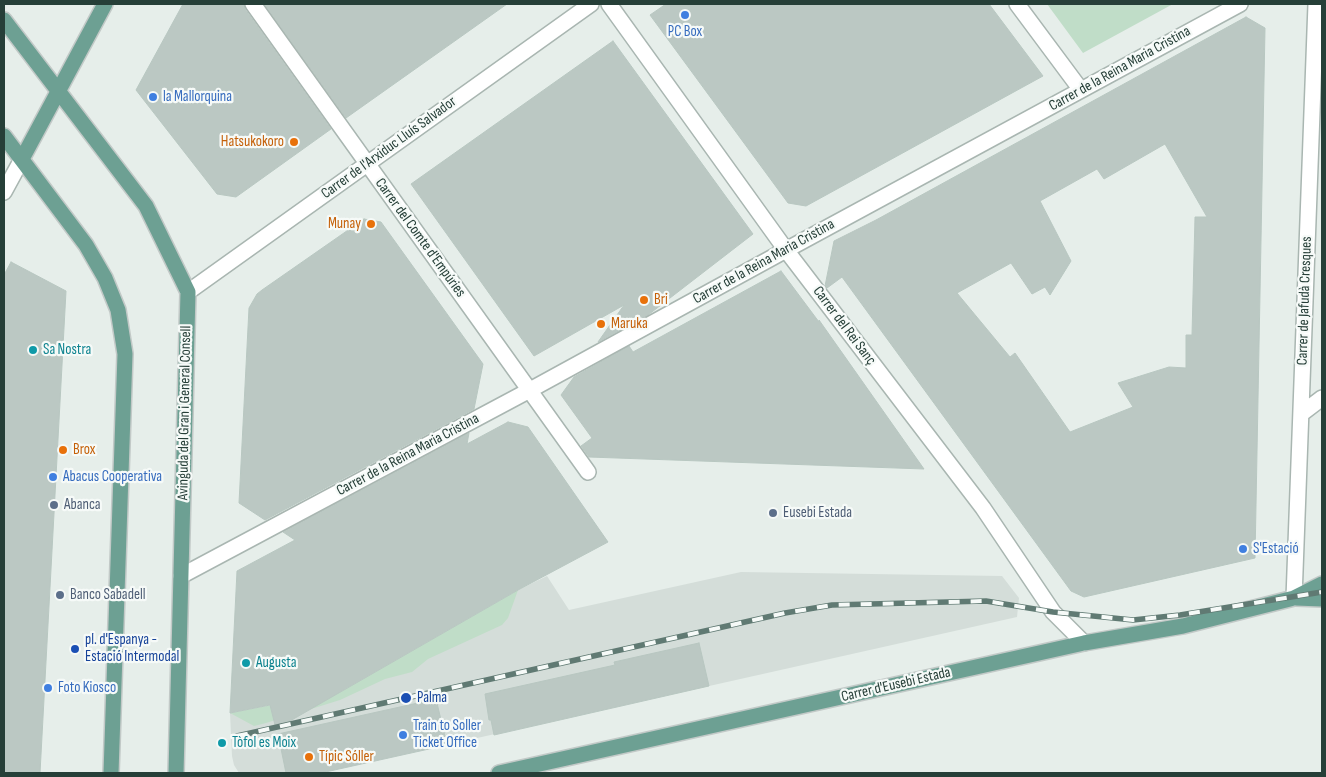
<!DOCTYPE html>
<meta charset="utf-8">
<style>
body{margin:0}
#map{position:relative;width:1326px;height:777px;overflow:hidden;background:#e6eeea;font-family:"Sofia Sans Condensed",sans-serif}
canvas{display:block}
.frame{position:absolute;inset:0;border:5px solid #263f38;pointer-events:none}
</style>
<div id="map">
<canvas width="1326" height="777"></canvas>
<div class="frame"></div>
</div>
<script>
const ctx = document.querySelector('canvas').getContext('2d');
ctx.lineJoin = 'round';
function fill(path, color) { ctx.fillStyle = color; ctx.fill(path, 'evenodd'); }
const poly = rows => new Path2D(rows.map(r => 'M' + r).join(''));
function stroke(path, color, width, dash) { ctx.strokeStyle = color; ctx.lineWidth = width; ctx.lineCap = dash ? 'butt' : 'round'; ctx.setLineDash(dash || []); ctx.stroke(path); }
function label(font, color, halo, rows, align = 'center') {
  ctx.font = font + ' "Sofia Sans Condensed",sans-serif'; ctx.lineWidth = 4.5; ctx.setLineDash([]); ctx.textBaseline = 'middle'; ctx.strokeStyle = halo; ctx.fillStyle = color; for (const [text, x, y, turn = 0] of rows) {
    ctx.save(); ctx.translate(x, y); ctx.rotate((+turn || 0) * Math.PI / 180); ctx.textAlign = isNaN(turn) ? turn : align; if (halo) ctx.strokeText(text, 0, 0); ctx.fillText(text, 0, 0); ctx.restore();
  }
}
fill(poly([
 [741,572,1002,576,1019,598,1017,617,321,773,239,773,234,765,232,756,230,713,340,692,518,590,547,576,569,610]
]), '#d4ddd9');
fill(poly([
 [1047,4,1173,4,1083,53],
 [518,590,508,618,502,625,428,659,412,672,385,679,340,700,266,723,254,726,230,713,340,692]
]), '#c0ddc8');
const building = poly([
 [183,4,244,4,245,9,331,129,236,197,217,194,136,90,183,4],
 [264,4,507,4,346,118,264,4],
 [666,4,989,4,1043,76,806,206,788,203,650,15,666,4],
 [1246,17,1265,28,1255,558,1084,597,1071,591,842,277,827,288,825,286,834,241,876,220,1246,17],
 [1165,144,1207,217,1195,217,1192,335,1186,335,1186,368,1169,367,1118,383,1133,407,1070,432,1015,353,1010,357,957,293,1011,263,1032,294,1045,287,1050,295,1071,261,1040,201,1097,169,1104,179,1165,144],
 [613,41,753,234,648,315,598,342,624,305,534,356,411,184,613,41],
 [364,219,381,222,483,364,474,409,265,520,239,503,249,308,257,294,262,290,364,219],
 [11,262,66,291,40,773,4,773,4,275,11,262],
 [781,271,819,322,819,320,924,469,589,457,581,446,592,438,561,395,574,377,629,346,633,352,781,271],
 [508,422,528,427,608,542,518,590,276,729,270,705,230,713,237,571,295,540,283,532,469,433,467,444,508,422],
 [699,643,709,686,494,735,491,720,489,720,485,694,615,665,614,662,699,643],
 [436,699,447,745,321,773,286,773,278,734,436,699]
]);
fill(building, '#bbc8c3');
stroke(building, '#b8c7c1', 1);
const minor = poly([
 [253,4,588,472],
 [609,4,786,250,983,508,1053,612,1084,643],
 [1017,4,1081,90],
 [4,192,22,159],
 [188,292,591,4],
 [1301,414,1322,398],
 [181,576,530,390,786,250,1240,4],
 [1294,598,1316,4]
]);
const major = poly([
 [4,20,146,206,188,292,176,773],
 [4,136,86,245,105,278,118,310,125,354,111,773],
 [22,159,105,4],
 [1296,598,1322,599],
 [499,773,1084,643,1183,626,1294,598,1322,584]
]);
stroke(minor, '#a9b6b1', 18);
stroke(major, '#c2c9c7', 18);
stroke(minor, '#fff', 15);
stroke(major, '#6da093', 15);
const rail = poly([
 [237,736,785,613,832,605,986,601,1053,612,1133,620,1180,615,1322,592]
]);
stroke(rail, '#607a73', 5.5);
stroke(rail, '#f6faf8', 4, [11]);
for (const [x, y, r, color] of [
 [685,15,5,"#3f7fe0"],
 [153,97,5,"#3f7fe0"],
 [294,142,5,"#e8710a"],
 [371,224,5,"#e8710a"],
 [644,300,5,"#e8710a"],
 [601,324,5,"#e8710a"],
 [33,350,5,"#0f9aa8"],
 [63,450,5,"#e8710a"],
 [53,477,5,"#3f7fe0"],
 [54,505,5,"#5c6f8a"],
 [773,513,5,"#5c6f8a"],
 [1243,549,5,"#3f7fe0"],
 [60,595,5,"#5c6f8a"],
 [75,649,5,"#1a4fb4"],
 [246,663,5,"#0f9aa8"],
 [48,688,5,"#3f7fe0"],
 [406,698,6,"#1a4fb4"],
 [403,735,5,"#3f7fe0"],
 [222,743,5,"#0f9aa8"],
 [309,757,5,"#e8710a"]
]) { const dot = new Path2D(); dot.arc(x, y, r, 0, 2 * Math.PI); ctx.fillStyle = color; ctx.fill(dot); stroke(dot, '#f6faf8', 2); }
label('15px', '#366cbe', '#f6faf8', [
 ["PC Box",685,32,"center"],
 ["la Mallorquina",163,97],
 ["Abacus Cooperativa",63,477],
 ["S'Estació",1253,549],
 ["Foto Kiosco",58,688],
 ["Train to Soller",413,726],
 ["Ticket Office",413,743]
], 'left');
label('15px', '#263f38', '#f6faf8', [
 ["Carrer de la Reina Maria Cristina",1120,69,-29],
 ["Carrer de l'Arxiduc Lluís Salvador",389,148,-36],
 ["Carrer del Comte d'Empúries",420,238,54],
 ["Carrer de la Reina Maria Cristina",764,262,-29],
 ["Carrer de Jafudà Cresques",1305,301,-88],
 ["Carrer del Rei Sanç",844,326,53],
 ["Avinguda del Gran i General Consell",185,413,-89],
 ["Carrer de la Reina Maria Cristina",408,455,-28],
 ["Carrer d'Eusebi Estada",896,685,-13]
]);
label('15px', '#c56008', '#f6faf8', [
 ["Hatsukokoro",284,142,"right"],
 ["Munay",361,224,"right"],
 ["Bri",654,300],
 ["Maruka",611,324],
 ["Brox",73,450],
 ["Típic Sóller",319,757]
], 'left');
label('15px', '#0d838f', '#f6faf8', [
 ["Sa Nostra",43,350],
 ["Augusta",256,663],
 ["Tòfol es Moix",232,743]
], 'left');
label('15px', '#4e5e75', '#f6faf8', [
 ["Abanca",64,505],
 ["Eusebi Estada",783,513],
 ["Banco Sabadell",70,595]
], 'left');
label('15px', '#164399', '#f6faf8', [
 ["pl. d'Espanya -",85,640],
 ["Estació Intermodal",85,657],
 ["Palma",417,698]
], 'left');
</script>
